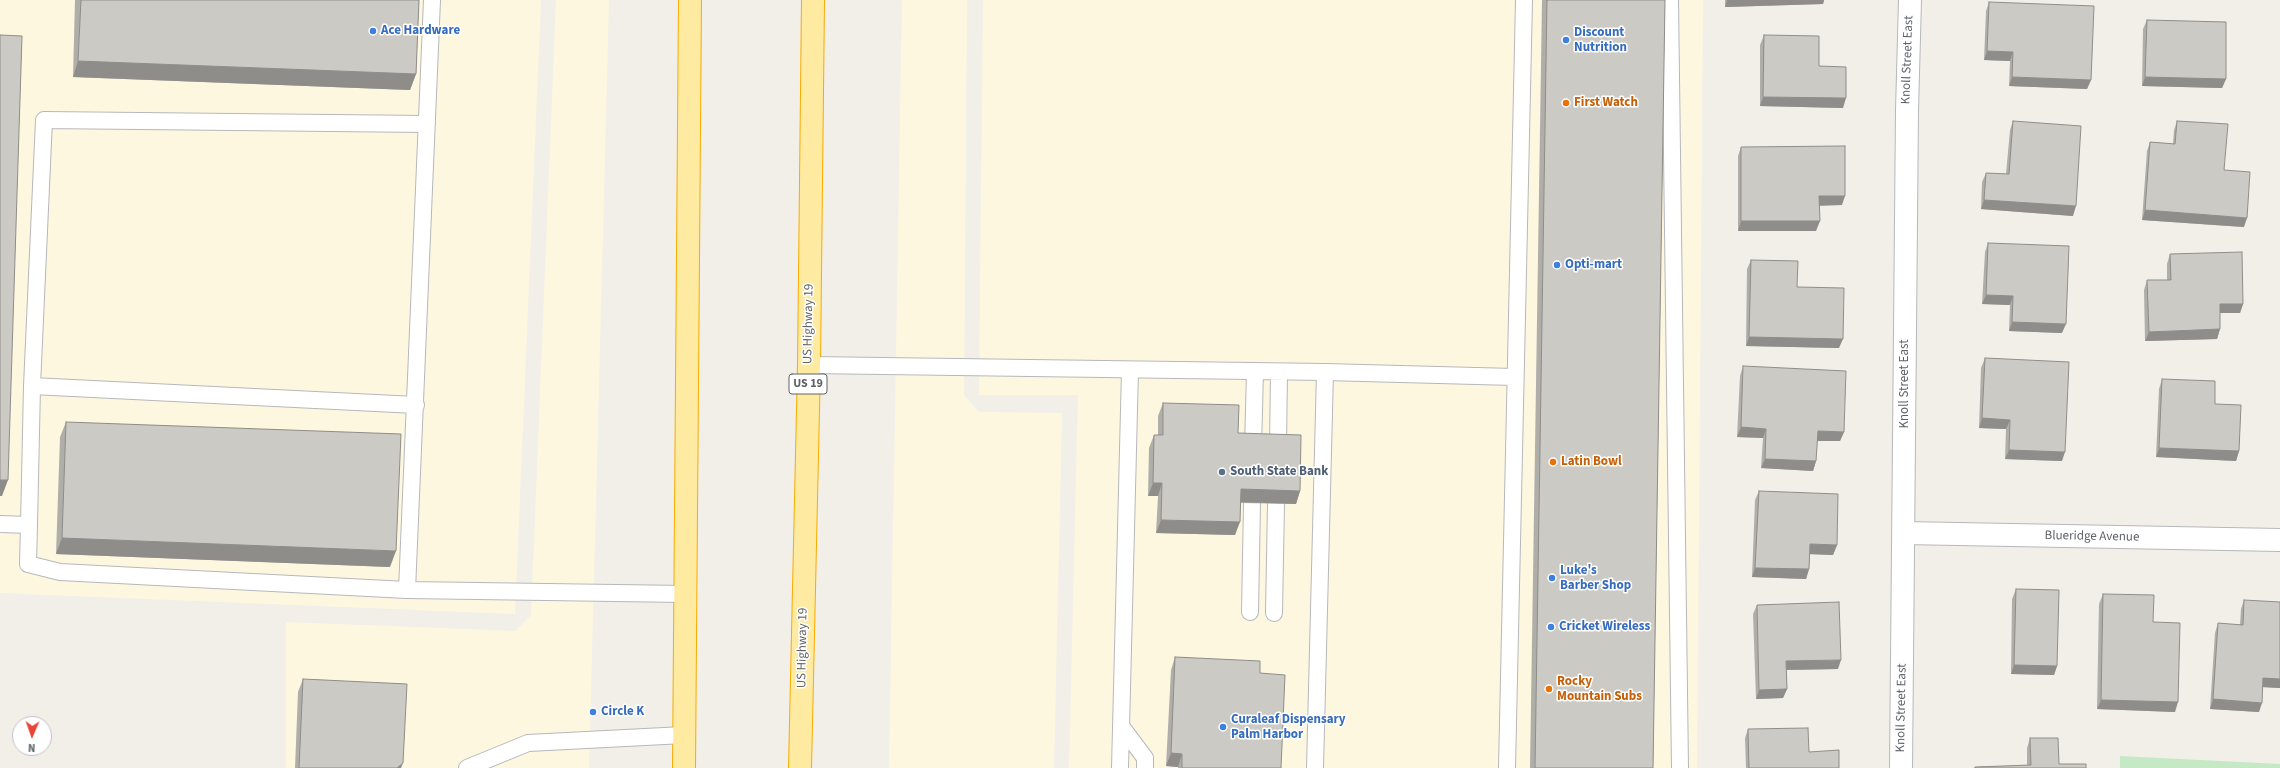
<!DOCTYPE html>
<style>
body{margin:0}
#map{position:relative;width:2280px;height:768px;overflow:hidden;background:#f1efe8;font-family:"Source Sans 3",sans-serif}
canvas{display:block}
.north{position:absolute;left:12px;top:716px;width:40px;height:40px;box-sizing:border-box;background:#fff;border:1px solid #bfc1c3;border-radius:50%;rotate:182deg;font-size:11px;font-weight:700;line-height:16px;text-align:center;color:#5f6368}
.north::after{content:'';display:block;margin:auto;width:14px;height:18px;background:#ea4335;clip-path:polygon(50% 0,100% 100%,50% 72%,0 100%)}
</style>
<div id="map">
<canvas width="2280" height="768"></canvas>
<div class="north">N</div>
</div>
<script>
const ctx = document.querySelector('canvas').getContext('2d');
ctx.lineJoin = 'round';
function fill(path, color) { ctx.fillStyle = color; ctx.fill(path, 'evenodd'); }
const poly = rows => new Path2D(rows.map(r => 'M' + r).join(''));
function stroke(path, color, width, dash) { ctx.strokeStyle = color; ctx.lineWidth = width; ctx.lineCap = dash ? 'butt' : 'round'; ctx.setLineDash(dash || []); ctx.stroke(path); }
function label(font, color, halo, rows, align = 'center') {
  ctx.font = font + ' "Source Sans 3",sans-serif'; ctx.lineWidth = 3; ctx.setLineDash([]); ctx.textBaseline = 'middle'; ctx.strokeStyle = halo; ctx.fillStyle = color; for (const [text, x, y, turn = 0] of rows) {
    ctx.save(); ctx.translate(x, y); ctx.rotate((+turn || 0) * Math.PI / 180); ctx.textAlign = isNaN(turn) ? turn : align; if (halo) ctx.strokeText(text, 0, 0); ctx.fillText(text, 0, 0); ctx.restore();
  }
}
fill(poly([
 [0,0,541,0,515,614,0,593],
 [556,0,609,0,589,768,286,768,286,622,515,631,531,615],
 [902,0,967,0,964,395,979,412,1062,413,1054,768,889,768],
 [983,0,1703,0,1697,768,1069,768,1078,395,979,395]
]), '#fef7e0');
fill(poly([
 [2120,756,2280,764,2280,768,2120,768]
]), '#c5e8c5');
const service = poly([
 [432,0,407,590,685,594],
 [1670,0,1680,768],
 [809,365,1325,372],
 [416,405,32,386,44,120,427,124],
 [1253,447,1255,372],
 [1278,447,1279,372],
 [0,524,29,525,32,386],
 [29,525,28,564,60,572,407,590],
 [1250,612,1252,503],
 [1274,613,1276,504],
 [1121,726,1145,758,1145,768],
 [467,768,528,743,684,735],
 [1120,768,1130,370],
 [1315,768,1325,372,1514,377],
 [1507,768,1524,0]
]);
const minor = poly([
 [1904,533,2280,540],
 [1901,768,1907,111,1910,0]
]);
const trunk = poly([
 [684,768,690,0],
 [800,768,809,365,813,0]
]);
stroke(service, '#b5b8bc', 18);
stroke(minor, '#b5b8bc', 24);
stroke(trunk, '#f9ab00', 24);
stroke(service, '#fff', 16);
stroke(minor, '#fff', 22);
stroke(trunk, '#feeaa1', 22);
fill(poly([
 [75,0,419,0,416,74,410,90,73,77],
 [1542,0,1665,0,1653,768,1530,768],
 [1725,0,1824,0,1823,4,1725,7],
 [1989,2,2091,80,2087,89,2009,86,2010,61,1984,60,1986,11],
 [2147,20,2226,79,2222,88,2142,86,2143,29],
 [1764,35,1819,66,1843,108,1760,106,1760,45],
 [2013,121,2073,216,1981,209,1982,182,1986,173,2006,174,2010,130],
 [2177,121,2224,170,2244,227,2142,220,2147,151,2150,142,2173,144,2174,130],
 [1741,147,1842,205,1819,205,1816,231,1738,231,1738,156],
 [1988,243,2062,333,2009,331,2010,305,1982,304,1985,252],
 [2170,254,2243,304,2240,313,2220,313,2220,329,2217,339,2145,341,2144,290,2147,280,2167,280,2167,264],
 [1751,260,1797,287,1839,348,1746,346,1747,269],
 [1985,358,2062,461,2005,459,2006,429,1979,428,1981,368],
 [1743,366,1844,432,1840,441,1817,441,1816,461,1813,471,1761,468,1763,438,1737,437,1740,376],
 [2162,379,2215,404,2239,451,2236,461,2156,457,2159,389],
 [1163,403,1238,433,1300,491,1296,504,1240,503,1235,535,1156,533,1158,496,1148,496,1149,448,1154,435,1158,435,1158,416],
 [66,422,390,567,56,554,60,437],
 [1759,491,1837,545,1833,555,1810,554,1809,569,1806,579,1752,577,1755,500],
 [2016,589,2057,666,2054,675,2011,674,2012,599],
 [2103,594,2153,622,2175,712,2097,709,2099,604],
 [2244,600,2280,688,2263,687,2259,712,2210,709,2215,633,2218,623,2240,625,2241,609],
 [1757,605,1838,669,1786,670,1787,689,1783,698,1756,699,1753,614],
 [1175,657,1260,673,1281,768,1178,768,1178,767,1166,766,1171,670],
 [303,679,401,768,295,768,298,692],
 [1748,729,1809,752,1839,768,1746,768,1745,738],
 [2030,738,2059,764,2086,768,1974,768,1975,767,2027,765,2027,748]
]), '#afaea9');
fill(poly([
 [1727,0,1824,0,1823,4,1725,7],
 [1987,51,2013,52,2010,61,1984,60],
 [78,61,416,74,410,90,73,77],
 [2012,77,2091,80,2087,89,2009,86],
 [2145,77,2226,79,2222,88,2142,86],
 [1763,97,1846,98,1843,108,1760,106],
 [1819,196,1845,196,1842,205,1816,206],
 [1984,200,2076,206,2073,216,1981,209],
 [2145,210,2247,218,2244,227,2142,220],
 [1741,221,1820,221,1816,231,1738,231],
 [1986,295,2013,296,2010,305,1982,304],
 [2220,304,2243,304,2240,313,2216,313],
 [2012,322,2066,324,2062,333,2009,331],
 [2220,329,2217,339,2145,341,2149,332],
 [1749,337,1843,339,1839,348,1746,346],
 [1982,418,2010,420,2006,429,1979,428],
 [1741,427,1766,429,1763,438,1737,437],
 [1818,431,1844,432,1840,441,1815,441],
 [2159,448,2239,451,2236,461,2156,457],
 [2009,450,2065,452,2062,461,2005,459],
 [1765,459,1816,461,1813,471,1761,468],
 [0,480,8,480,2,496,0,496],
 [1153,483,1162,483,1158,496,1148,496],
 [1241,489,1300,491,1296,504,1236,502],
 [1161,520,1240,522,1235,535,1156,533],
 [62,538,396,551,390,567,56,554],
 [1810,544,1837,545,1833,555,1806,554],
 [1755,568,1809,569,1806,579,1752,577],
 [1841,660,1838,669,1783,670,1786,661],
 [2014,665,2057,666,2054,675,2011,674],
 [2263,678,2280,679,2280,688,2260,687],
 [1787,689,1783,698,1756,699,1759,690],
 [2213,699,2262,703,2259,712,2210,709],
 [2101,700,2178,702,2175,712,2097,709],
 [1171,753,1182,754,1178,767,1166,766],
 [403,763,401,768,397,768]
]), '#8f8d8a');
const building = poly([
 [81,0,419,0,416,74,78,61,81,0],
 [1547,0,1665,0,1653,768,1535,768,1547,0],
 [1989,2,2094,6,2091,80,2012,77,2013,52,1987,51,1989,2],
 [2147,20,2226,22,2226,79,2145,77,2147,20],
 [0,35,22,36,8,480,0,480,0,35],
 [1764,35,1819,36,1819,66,1846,67,1846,98,1763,97,1764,35],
 [2013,121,2081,126,2076,206,1984,200,1986,173,2009,174,2013,121],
 [2177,121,2228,124,2224,170,2250,172,2247,218,2145,210,2150,142,2175,144,2177,121],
 [1845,146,1845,196,1819,196,1820,221,1741,221,1741,147,1845,146],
 [1988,243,2069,246,2066,324,2012,322,2013,296,1986,295,1988,243],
 [2242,252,2243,304,2220,304,2220,329,2149,332,2147,280,2171,280,2170,254,2242,252],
 [1751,260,1798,261,1797,287,1844,288,1843,339,1749,337,1751,260],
 [1985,358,2069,362,2065,452,2009,450,2010,420,1982,418,1985,358],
 [1743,366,1846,371,1844,432,1818,431,1816,461,1765,459,1766,429,1741,427,1743,366],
 [2162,379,2215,381,2215,404,2241,405,2239,451,2159,448,2162,379],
 [1163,403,1239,405,1238,433,1301,435,1300,491,1241,489,1240,522,1161,520,1162,483,1153,483,1154,435,1163,435,1163,403],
 [66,422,401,434,396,551,62,538,66,422],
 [1759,491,1838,494,1837,545,1810,544,1809,569,1755,568,1759,491],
 [2016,589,2059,590,2057,666,2014,665,2016,589],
 [2103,594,2154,595,2153,622,2180,623,2178,702,2101,700,2103,594],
 [2244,600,2280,602,2280,679,2263,678,2262,703,2213,699,2218,623,2243,625,2244,600],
 [1839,602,1841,660,1786,661,1787,689,1759,690,1757,605,1839,602],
 [1175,657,1260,661,1260,673,1285,675,1281,768,1182,768,1182,754,1171,753,1175,657],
 [303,679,407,684,403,763,397,768,299,768,303,679],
 [1808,728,1809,752,1839,750,1839,768,1749,768,1748,729,1808,728],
 [2030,738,2058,738,2059,764,2086,764,2086,768,1975,768,1975,767,2031,765,2030,738]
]);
fill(building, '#cccac5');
stroke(building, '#8f8d8a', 1);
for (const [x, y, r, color] of [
 [373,31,4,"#3f7fe0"],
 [1566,40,4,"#3f7fe0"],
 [1566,103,4,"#e8710a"],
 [1557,265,4,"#3f7fe0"],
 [1553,462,4,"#e8710a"],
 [1222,472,4,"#5c6f8a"],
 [1552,578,4,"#3f7fe0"],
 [1551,627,4,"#3f7fe0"],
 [1549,689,4,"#e8710a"],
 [593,712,4,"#3f7fe0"],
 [1223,727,4,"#3f7fe0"]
]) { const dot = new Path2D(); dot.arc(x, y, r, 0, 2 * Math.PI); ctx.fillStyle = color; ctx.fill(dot); stroke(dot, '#fff', 1.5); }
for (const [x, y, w] of [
 [808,384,38]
]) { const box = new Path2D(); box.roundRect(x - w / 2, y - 10, w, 20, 3); ctx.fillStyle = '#fff'; ctx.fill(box); stroke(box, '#5f6368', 1); }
label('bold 12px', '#5f6368', null, [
 ["US 19",808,384]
]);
label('bold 13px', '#366cbe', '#fff', [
 ["Ace Hardware",381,31],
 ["Discount",1574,33],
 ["Nutrition",1574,48],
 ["Opti-mart",1565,265],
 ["Luke's",1560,571],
 ["Barber Shop",1560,586],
 ["Cricket Wireless",1559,627],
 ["Circle K",601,712],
 ["Curaleaf Dispensary",1231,720],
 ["Palm Harbor",1231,735]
], 'left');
label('13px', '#5f6368', '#fff', [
 ["Knoll Street East",1908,60,-88],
 ["US Highway 19",809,324,-89],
 ["Knoll Street East",1905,384,-90],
 ["Blueridge Avenue",2092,537,1],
 ["US Highway 19",803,648,-89],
 ["Knoll Street East",1902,708,-89]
]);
label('bold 13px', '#c56008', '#fff', [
 ["First Watch",1574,103],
 ["Latin Bowl",1561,462],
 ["Rocky",1557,682],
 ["Mountain Subs",1557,697]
], 'left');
label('bold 13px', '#4e5e75', '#fff', [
 ["South State Bank",1230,472]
], 'left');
</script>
